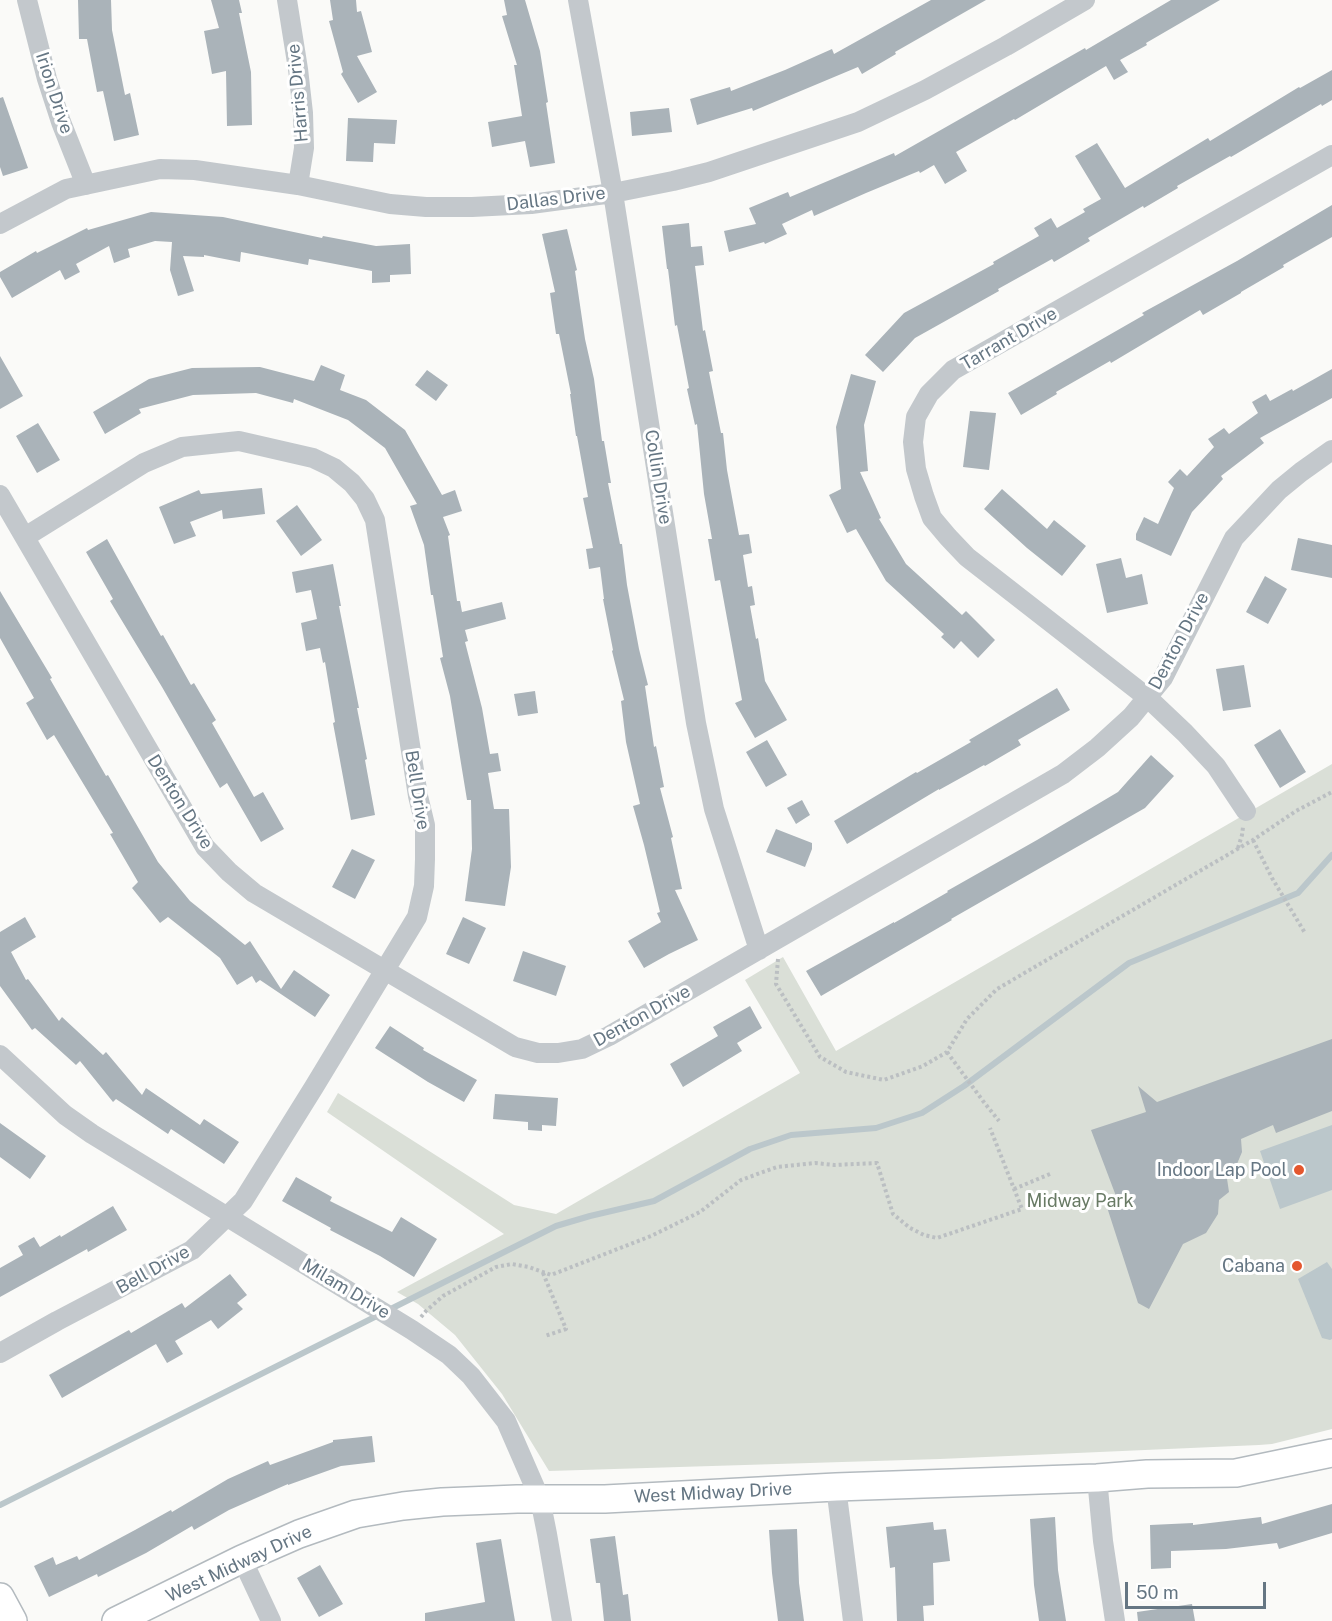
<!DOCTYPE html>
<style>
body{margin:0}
#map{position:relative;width:1332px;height:1621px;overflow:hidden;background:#fafaf8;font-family:"Public Sans",sans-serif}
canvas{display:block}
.scale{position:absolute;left:1125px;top:1582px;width:141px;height:27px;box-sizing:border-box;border:3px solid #657683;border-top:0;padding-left:8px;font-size:18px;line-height:21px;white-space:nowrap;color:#657683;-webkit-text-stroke:4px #fff;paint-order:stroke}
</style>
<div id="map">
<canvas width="1332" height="1621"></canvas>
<div class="scale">50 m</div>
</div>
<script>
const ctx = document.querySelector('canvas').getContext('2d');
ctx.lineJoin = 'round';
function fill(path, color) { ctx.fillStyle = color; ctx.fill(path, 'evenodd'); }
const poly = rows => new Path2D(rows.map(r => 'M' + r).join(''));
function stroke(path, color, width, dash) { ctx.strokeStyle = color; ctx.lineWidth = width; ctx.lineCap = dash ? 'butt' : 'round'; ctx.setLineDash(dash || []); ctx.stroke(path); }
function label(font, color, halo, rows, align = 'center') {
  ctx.font = font + ' "Public Sans",sans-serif'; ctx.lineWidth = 6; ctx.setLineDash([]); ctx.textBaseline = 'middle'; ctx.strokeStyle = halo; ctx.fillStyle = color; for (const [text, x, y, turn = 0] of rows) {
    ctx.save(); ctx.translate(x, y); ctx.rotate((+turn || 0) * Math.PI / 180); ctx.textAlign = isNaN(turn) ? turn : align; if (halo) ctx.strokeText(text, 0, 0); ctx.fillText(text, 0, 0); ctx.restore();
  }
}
fill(poly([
 [1332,764,1332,1429,1272,1444,1259,1445,940,1459,549,1471,502,1394,455,1335,418,1304,397,1292,504,1234,327,1112,338,1093,514,1205,556,1214,800,1073,745,980,783,957,836,1051]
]), '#dadfd7');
fill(poly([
 [1332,1125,1332,1190,1280,1209,1260,1151],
 [1327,1262,1332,1269,1332,1339,1330,1340,1322,1338,1298,1279]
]), '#bbc7cb');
stroke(poly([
 [0,1505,556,1226,590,1216,654,1201,750,1149,791,1135,876,1128,922,1113,964,1086,1129,963,1298,893,1332,855]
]), '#bbc7cb', 6);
fill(poly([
 [78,0,111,0,112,30,125,95,130,93,139,135,114,141,103,91,97,92,87,39,79,39],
 [211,0,239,0,242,13,239,13,251,72,252,125,227,126,226,71,212,74,204,31,219,28],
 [330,0,356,0,357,12,361,11,372,52,357,56,377,92,358,103,341,74,343,72,329,21,333,20],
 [504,0,525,0,540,51,548,102,546,103,555,163,530,167,525,141,492,147,488,122,522,116,514,65,517,65,502,16,507,15],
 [931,0,986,0,895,52,896,54,862,74,858,67,753,111,752,108,697,125,690,99,730,87,731,91,785,70,832,49,834,54],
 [1171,0,1220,0,1146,43,1147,45,1120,60,1128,72,1114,80,1106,66,1015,120,1014,119,956,152,967,171,945,184,934,165,920,173,919,171,866,193,814,216,812,210,782,224,787,234,765,244,764,242,729,252,724,231,756,224,749,208,788,192,790,197,894,153,895,156,1085,48,1086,50],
 [1332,70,1332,100,1322,106,1321,104,1231,157,1230,156,1177,186,1178,188,1144,208,1143,206,1088,238,1090,241,1054,262,1052,259,998,289,999,291,915,338,883,372,865,355,904,313,994,264,993,262,1039,236,1034,228,1051,218,1057,228,1085,212,1083,209,1101,199,1075,156,1097,143,1125,188,1208,138,1210,141,1299,87,1300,88],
 [3,97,28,168,3,176,0,167,0,98],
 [669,108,672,132,632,136,630,112],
 [348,118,397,120,395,144,374,143,373,162,346,161],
 [1332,205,1332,237,1283,265,1284,267,1241,292,1241,293,1203,315,1200,310,1111,363,1110,361,1056,392,1057,394,1021,415,1008,393,1144,315,1142,313,1237,261],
 [151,212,223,217,322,238,323,236,376,246,410,244,411,274,390,275,390,282,372,283,372,271,309,259,308,265,241,252,240,262,204,255,204,257,183,256,194,291,178,296,170,270,172,242,155,241,128,249,130,257,114,263,109,246,76,264,80,272,65,280,60,270,12,298,0,277,0,272,36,251,37,253,87,228,88,230],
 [689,223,691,247,702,246,704,265,695,266,703,331,705,330,713,371,709,372,721,433,723,433,727,470,739,535,749,534,752,553,743,555,748,587,752,586,755,605,750,606,756,639,758,638,765,681,787,720,755,738,735,703,742,700,720,580,715,581,708,539,712,539,704,494,697,424,695,425,687,389,689,388,677,325,675,326,668,269,667,269,662,226],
 [567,229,577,270,575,271,585,339,594,379,602,441,604,441,611,483,608,483,620,544,622,544,627,585,639,649,648,685,645,686,654,747,656,746,664,787,660,788,673,837,671,838,682,889,675,890,698,940,669,954,644,968,628,941,661,922,657,913,660,912,644,845,633,806,640,804,626,742,621,701,624,700,612,651,613,650,603,599,604,599,600,567,589,569,586,549,593,548,583,498,588,497,577,436,576,436,570,394,571,394,559,334,556,334,550,293,555,292,542,234],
 [0,356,23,396,0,409],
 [321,365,345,375,340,390,366,400,405,430,442,495,455,490,462,511,443,517,450,535,448,536,457,601,460,601,462,612,502,602,506,619,465,630,468,641,465,642,482,708,490,754,498,753,501,771,488,773,494,809,509,809,511,867,505,906,465,901,472,849,471,800,467,800,450,696,440,658,443,657,433,595,431,595,424,545,410,506,417,504,385,448,348,420,294,399,293,403,256,393,193,395,139,409,141,413,105,434,93,412,149,379,192,368,260,367,314,381],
 [1332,369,1332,398,1260,438,1264,443,1221,476,1223,479,1192,512,1171,556,1136,540,1136,534,1144,517,1158,524,1174,488,1168,482,1180,469,1187,476,1214,447,1208,439,1224,428,1229,434,1258,413,1252,402,1266,394,1270,401,1292,389,1293,391],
 [427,370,448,385,436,401,415,385],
 [851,374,876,381,864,425,868,471,860,472,881,518,879,519,906,564,962,615,966,611,995,640,978,658,961,641,954,649,941,637,944,634,886,581,856,529,847,533,829,495,841,489,836,427],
 [970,411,996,413,989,470,963,467],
 [38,423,60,460,37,473,16,436],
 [262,488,265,514,223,519,222,510,190,522,196,536,174,544,159,507,199,490,201,494],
 [1002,489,1047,529,1054,520,1086,546,1062,576,1027,548,984,509],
 [297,505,322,540,301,556,276,521],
 [1298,538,1332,545,1332,578,1291,570],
 [107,539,161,636,163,635,191,685,194,683,216,720,212,723,254,797,263,792,284,829,261,842,227,783,220,788,162,687,110,601,113,599,86,552],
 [1121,558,1126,578,1142,574,1148,604,1107,613,1096,564],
 [333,564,341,606,339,606,351,667,359,708,357,708,367,759,365,760,375,815,351,820,333,723,335,722,325,662,323,663,320,648,306,651,301,623,317,619,311,590,296,593,292,572],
 [1265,576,1287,589,1268,624,1246,612],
 [0,591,52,678,50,679,106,776,108,775,158,862,190,901,245,945,250,941,281,989,294,970,330,995,315,1017,260,980,256,983,252,976,237,985,220,958,168,917,160,923,132,888,138,882,110,834,113,833,54,735,47,740,26,703,34,698,0,638],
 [1244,665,1251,707,1223,711,1216,669],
 [1057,688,1070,710,1018,740,1021,745,985,766,984,765,939,790,939,789,847,844,834,821,916,772,917,773,971,742,969,740],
 [535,691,538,713,518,716,514,694],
 [1280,729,1306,772,1280,788,1254,745],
 [767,740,787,775,766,787,746,752],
 [1151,755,1174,776,1145,808,951,919,952,920,821,996,806,971,894,922,894,923,948,892,947,891,1037,840,1118,792],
 [802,800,810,815,796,824,787,808],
 [776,829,812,843,812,849,805,867,766,852],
 [352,849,375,860,355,899,332,887],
 [25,917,36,937,11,952,26,980,28,979,59,1021,62,1017,103,1055,106,1052,142,1095,146,1088,200,1125,204,1119,239,1142,224,1164,171,1129,168,1134,116,1099,113,1102,80,1061,76,1065,35,1028,32,1030,0,986,0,932],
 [463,917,486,928,469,964,446,954],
 [523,951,566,966,556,996,513,981],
 [750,1006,762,1028,737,1043,742,1051,683,1087,670,1064,718,1036,713,1027],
 [390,1026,424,1048,423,1050,477,1080,464,1102,428,1082,375,1048],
 [1332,1039,1332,1111,1276,1133,1273,1125,1241,1139,1242,1152,1237,1164,1226,1172,1229,1192,1219,1200,1218,1214,1206,1233,1183,1244,1149,1309,1138,1303,1105,1201,1116,1196,1091,1130,1146,1112,1138,1086,1157,1102],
 [495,1094,558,1098,556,1126,542,1125,542,1131,528,1130,528,1122,493,1119],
 [0,1123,46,1156,30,1179,0,1157],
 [296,1177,332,1197,330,1201,392,1232,401,1217,437,1239,414,1277,380,1256,330,1230,331,1228,282,1201],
 [113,1206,127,1230,88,1252,87,1249,0,1297,0,1268,23,1255,18,1246,34,1237,40,1247,60,1235,61,1237],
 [230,1274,247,1295,237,1303,243,1309,218,1329,211,1320,175,1341,183,1354,167,1363,156,1344,62,1398,49,1375,129,1330,131,1333,182,1303,185,1308],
 [372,1436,375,1462,341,1466,288,1485,288,1484,229,1510,194,1530,192,1526,146,1553,98,1577,97,1574,49,1597,34,1566,53,1557,56,1565,77,1556,79,1560,135,1530,171,1510,172,1512,228,1479,268,1461,270,1465,333,1442,333,1440],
 [1332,1504,1332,1533,1279,1549,1277,1543,1226,1549,1171,1551,1171,1568,1151,1569,1150,1525,1193,1523,1193,1525,1261,1517,1262,1524],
 [1055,1517,1058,1570,1066,1621,1039,1621,1034,1585,1030,1519],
 [933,1522,934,1530,946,1529,950,1561,933,1563,934,1605,923,1606,924,1621,897,1621,895,1567,890,1568,886,1527],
 [797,1529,799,1583,804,1621,778,1621,772,1573,769,1530],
 [615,1536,623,1595,628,1594,631,1621,604,1621,600,1583,596,1583,590,1539],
 [501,1539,515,1621,425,1621,425,1613,485,1602,476,1543],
 [320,1565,343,1604,319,1617,297,1578],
 [1192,1604,1195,1621,1138,1621,1137,1612]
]), '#aab3b9');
const secondary = poly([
 [0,1597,13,1621],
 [116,1621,242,1559,299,1534,356,1514,403,1506,442,1502,517,1499,605,1499,836,1487,1097,1478,1147,1474,1236,1473,1332,1453]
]);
stroke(secondary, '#b3babf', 30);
stroke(poly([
 [1253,840,1272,878,1305,933],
 [1238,848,1242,835,1243,827],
 [778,959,776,984,820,1057,846,1072,884,1080,923,1066,947,1052,967,1019,997,989,1253,840,1296,811,1332,792],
 [947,1052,983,1101,999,1121],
 [1014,1189,1050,1174],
 [543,1273,566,1329,545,1336],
 [421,1317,426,1311,443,1296,496,1267,512,1264,529,1267,551,1275,651,1236,700,1212,741,1180,777,1167,815,1163,834,1165,877,1163,893,1214,910,1228,924,1235,937,1238,1022,1209,990,1128]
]), '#bbbfc2', 4, [3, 3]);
stroke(poly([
 [27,0,47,79,61,122,86,185],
 [287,0,298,69,303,113,304,148,298,185],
 [578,0,613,193,696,723,714,809,759,950],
 [0,224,66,189,160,169,195,170,236,176,298,185,390,204,426,207,472,207,531,204,613,193,673,181,709,172,858,122,925,90,1006,46,1085,0],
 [0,495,205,847,229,872,254,893,515,1047,538,1053,558,1053,582,1049,609,1036,1063,774,1097,748,1131,717,1163,678,1234,538,1279,490,1301,472,1332,450],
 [1246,811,1216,766,1185,733,1148,698,967,557,948,537,932,518,924,496,916,469,913,442,916,417,929,394,953,370,1332,155],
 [0,1055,65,1115,92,1134,412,1330,449,1355,471,1376,506,1421,540,1499,547,1534,562,1621],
 [0,1353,57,1321,192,1250,243,1201,314,1087,417,917,424,886,425,859,425,825,418,796,375,520,365,499,352,483,334,468,313,458,239,441,182,447,144,463,25,537],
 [1097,1478,1103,1541,1115,1621],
 [836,1487,853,1621],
 [242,1559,271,1621]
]), '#c3c8cc', 20);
stroke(secondary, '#fff', 27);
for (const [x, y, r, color] of [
 [1299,1170,6,"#e4572e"],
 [1297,1266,6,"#e4572e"]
]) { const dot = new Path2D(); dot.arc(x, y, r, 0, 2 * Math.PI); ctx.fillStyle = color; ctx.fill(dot); stroke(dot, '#fff', 2); }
label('18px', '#657683', '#fff', [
 ["Irion Drive",54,93,72],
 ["Harris Drive",298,93,-95],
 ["Dallas Drive",556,199,-7],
 ["Tarrant Drive",1009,339,-30],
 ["Collin Drive",658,477,81],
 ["Denton Drive",1179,641,-62],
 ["Bell Drive",417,790,81],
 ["Denton Drive",180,802,58],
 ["Denton Drive",642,1016,-29],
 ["Bell Drive",153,1270,-29],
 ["Milam Drive",346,1289,31],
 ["West Midway Drive",713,1493,-3],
 ["West Midway Drive",239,1564,-25]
]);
label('18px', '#657683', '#fff', [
 ["Indoor Lap Pool",1287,1170],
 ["Cabana",1285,1266]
], 'right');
label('18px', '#687a64', '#fff', [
 ["Midway Park",1080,1201]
]);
</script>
